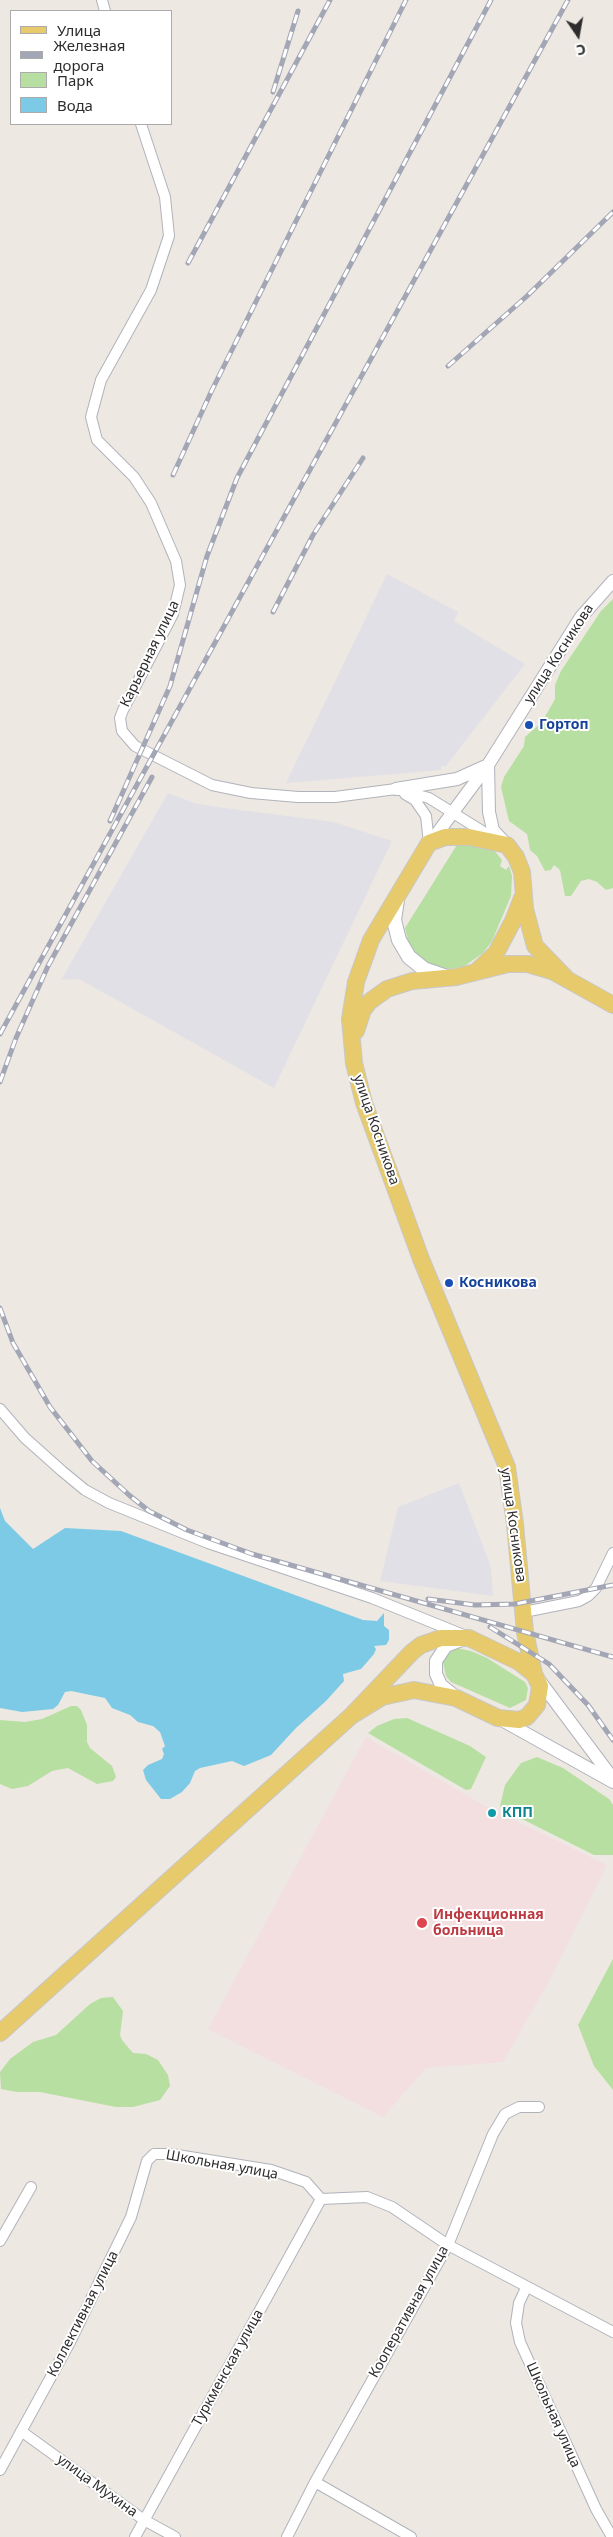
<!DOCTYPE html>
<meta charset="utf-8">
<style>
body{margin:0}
#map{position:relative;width:613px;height:2537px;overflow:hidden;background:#ede8e1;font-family:"Noto Sans",sans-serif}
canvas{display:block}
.legend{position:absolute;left:10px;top:10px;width:162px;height:115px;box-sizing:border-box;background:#fff;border:1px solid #ababab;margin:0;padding:6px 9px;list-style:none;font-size:15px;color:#2d2d2d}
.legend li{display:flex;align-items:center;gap:10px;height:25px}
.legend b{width:25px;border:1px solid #ababab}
.north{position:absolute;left:553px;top:10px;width:50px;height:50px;-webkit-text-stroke:4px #fff;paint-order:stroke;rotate:168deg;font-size:14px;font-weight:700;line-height:20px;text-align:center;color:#2d2d2d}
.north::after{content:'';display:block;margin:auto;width:18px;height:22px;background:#2d2d2d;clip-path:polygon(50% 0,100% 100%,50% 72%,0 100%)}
</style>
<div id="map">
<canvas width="613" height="2537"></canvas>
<ul class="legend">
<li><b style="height:6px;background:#e7ca6c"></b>Улица</li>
<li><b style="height:6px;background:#a3a6b5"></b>Железная дорога</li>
<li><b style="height:14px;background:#b7dfa2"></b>Парк</li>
<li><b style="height:14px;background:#7dcae6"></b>Вода</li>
</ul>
<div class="north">С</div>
</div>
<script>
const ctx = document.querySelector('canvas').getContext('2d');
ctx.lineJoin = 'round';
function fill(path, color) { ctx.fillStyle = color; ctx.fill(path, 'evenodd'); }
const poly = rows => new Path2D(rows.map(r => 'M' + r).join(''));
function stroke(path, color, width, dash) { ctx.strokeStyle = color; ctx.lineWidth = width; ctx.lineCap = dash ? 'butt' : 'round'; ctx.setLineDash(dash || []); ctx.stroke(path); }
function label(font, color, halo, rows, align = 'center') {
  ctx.font = font + ' "Noto Sans",sans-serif'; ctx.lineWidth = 4; ctx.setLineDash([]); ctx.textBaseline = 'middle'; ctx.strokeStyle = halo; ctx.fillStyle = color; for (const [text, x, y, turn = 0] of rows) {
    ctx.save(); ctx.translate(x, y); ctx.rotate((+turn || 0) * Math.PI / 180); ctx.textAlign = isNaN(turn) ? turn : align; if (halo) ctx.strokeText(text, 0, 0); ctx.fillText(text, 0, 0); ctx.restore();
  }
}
fill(poly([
 [387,574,458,612,454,621,525,664,446,766,441,766,441,770,286,783],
 [168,793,194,803,217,807,334,822,392,841,274,1088,79,979,61,980],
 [459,1483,491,1567,493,1596,380,1581,398,1507]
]), '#e2e0e7');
fill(poly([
 [366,1737,485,1806,607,1865,549,1981,503,2062,426,2068,383,2117,208,2029]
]), '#f3dfe0');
fill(poly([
 [613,599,613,888,606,890,597,882,589,879,581,881,571,896,565,896,560,870,554,865,551,870,545,871,537,856,530,850,527,834,509,821,501,787,504,777,524,746,525,737,542,722,555,699,555,685,561,671,601,611],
 [460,840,493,849,502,860,500,866,506,870,509,866,512,876,511,896,492,941,483,953,463,967,440,970,420,960,408,941,405,928],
 [456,1648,471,1651,487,1658,525,1682,528,1688,526,1700,510,1708,451,1682,446,1676,443,1662,445,1656],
 [71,1706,77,1706,81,1710,87,1725,87,1742,90,1748,112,1766,116,1777,113,1781,97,1784,68,1768,52,1771,28,1786,12,1789,0,1784,0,1720,25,1722,42,1719],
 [407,1718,470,1746,486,1757,471,1789,466,1790,368,1733,377,1726,394,1719],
 [537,1757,563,1768,609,1799,613,1805,613,1855,594,1855,504,1810,500,1806,505,1785,521,1763],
 [613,1959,613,2090,594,2066,578,2025],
 [113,1997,123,2011,120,2035,122,2040,133,2053,146,2054,158,2060,168,2075,170,2086,160,2100,133,2107,116,2107,40,2092,17,2092,1,2089,0,2072,10,2059,33,2042,56,2035,90,2004,101,1998]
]), '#b7dfa2');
fill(poly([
 [0,1508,5,1521,33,1549,65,1528,121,1531,363,1620,377,1621,384,1613,384,1626,389,1630,389,1640,386,1645,374,1646,376,1649,374,1654,361,1669,343,1674,344,1681,326,1701,296,1728,271,1755,244,1766,232,1761,200,1768,195,1771,190,1783,182,1792,170,1799,161,1799,146,1780,143,1770,148,1765,162,1759,164,1754,162,1749,165,1746,160,1732,153,1726,138,1722,130,1715,112,1708,105,1698,71,1691,65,1692,58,1705,53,1709,22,1712,0,1708]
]), '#7dcae6');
const minor = poly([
 [102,0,105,11],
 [141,124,165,197,169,236,151,290,101,380,91,417,97,440,134,477,151,503,176,561,180,585,173,614,123,710,120,718,122,731,135,746,212,785,251,793,298,797,335,797,396,789,429,798,495,839],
 [405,794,415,800,426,816,429,843],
 [0,1409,25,1438,62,1471,85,1490,109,1503,208,1543,372,1598,461,1634],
 [524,1612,579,1601,588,1596,596,1588,613,1553],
 [0,2241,31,2187],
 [526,2288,519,2303,516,2323,520,2342,596,2509,612,2537],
 [21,2431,144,2520,175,2537],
 [0,2470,70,2342,131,2217,147,2161,154,2154,171,2154,271,2170,306,2182,321,2199,367,2197,392,2207,448,2245,613,2332],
 [315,2482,411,2537],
 [135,2537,321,2199],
 [287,2537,315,2482,448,2245,493,2134,505,2114,519,2107,539,2107]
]);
const tertiary = poly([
 [488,765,489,812,493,830,507,845],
 [396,789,457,779,486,766],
 [430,843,488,765,581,617,613,581],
 [539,1680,613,1779],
 [456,1697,441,1685,436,1674,436,1661,446,1646,462,1640],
 [500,1719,613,1782]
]);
const secondary = poly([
 [397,900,394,920,399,940,409,957,424,969,447,977]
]);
const primary = poly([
 [478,970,496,953,513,921,522,898],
 [356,1031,363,1010,369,1002,387,989,412,981,456,977,508,964,528,964,552,971,613,1005],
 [534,1674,525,1632,515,1524,507,1467,421,1259,364,1103,354,1063,350,1019,356,982,371,940,429,843,445,837,469,837,507,845,516,857,522,872,525,909,535,946,566,978],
 [0,2033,351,1716,412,1652,421,1645,441,1638,469,1638,519,1662,534,1674,540,1686,537,1705,527,1717,519,1720,498,1718,456,1698,414,1690,382,1697,351,1716]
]);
stroke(minor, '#b1b3bc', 12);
stroke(tertiary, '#b1b3bc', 14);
stroke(secondary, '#b1b3bc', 16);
stroke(primary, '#c8c8c8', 18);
stroke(minor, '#fff', 10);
stroke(tertiary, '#fff', 12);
stroke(secondary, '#fff', 14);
stroke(primary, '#e7ca6c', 16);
const rail = poly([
 [273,92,298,11],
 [188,263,330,0],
 [448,366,527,296,613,212],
 [173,475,212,390,406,0],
 [273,612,313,535,363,458],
 [110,821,170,686,207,556,237,478,491,0],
 [0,1034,568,0],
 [0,1082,16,1038,48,966,152,777],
 [0,1308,13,1343,50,1407,92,1461,129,1495,149,1511,187,1530,252,1554,613,1657],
 [428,1599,475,1605,515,1604,613,1585],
 [490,1627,549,1664,588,1705,613,1740]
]);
stroke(rail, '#a3a6b5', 5);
stroke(rail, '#fff', 3, [9]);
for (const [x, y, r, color] of [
 [529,725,5,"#1a4fb4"],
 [449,1283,5,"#1a4fb4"],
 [492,1813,5,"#0f9aa8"],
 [422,1923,6,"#e0444e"]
]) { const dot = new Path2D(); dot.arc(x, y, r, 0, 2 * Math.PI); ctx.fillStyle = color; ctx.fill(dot); stroke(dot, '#fff', 2); }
label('14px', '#2d2d2d', '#fff', [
 ["Карьерная улица",150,654,-64],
 ["улица Косникова",559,654,-57],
 ["улица Косникова",376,1130,71],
 ["улица Косникова",513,1525,82],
 ["Школьная улица",222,2165,10],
 ["Кооперативная улица",409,2312,-61],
 ["Коллективная улица",83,2314,-63],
 ["Туркменская улица",228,2368,-61],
 ["Школьная улица",553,2415,66],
 ["улица Мухина",97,2486,36]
]);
label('bold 14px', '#164399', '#fff', [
 ["Гортоп",539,725],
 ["Косникова",459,1283]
], 'left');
label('bold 14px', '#0d838f', '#fff', [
 ["КПП",502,1813]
], 'left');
label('bold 14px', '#be3a42', '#fff', [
 ["Инфекционная",433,1915],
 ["больница",433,1931]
], 'left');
</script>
